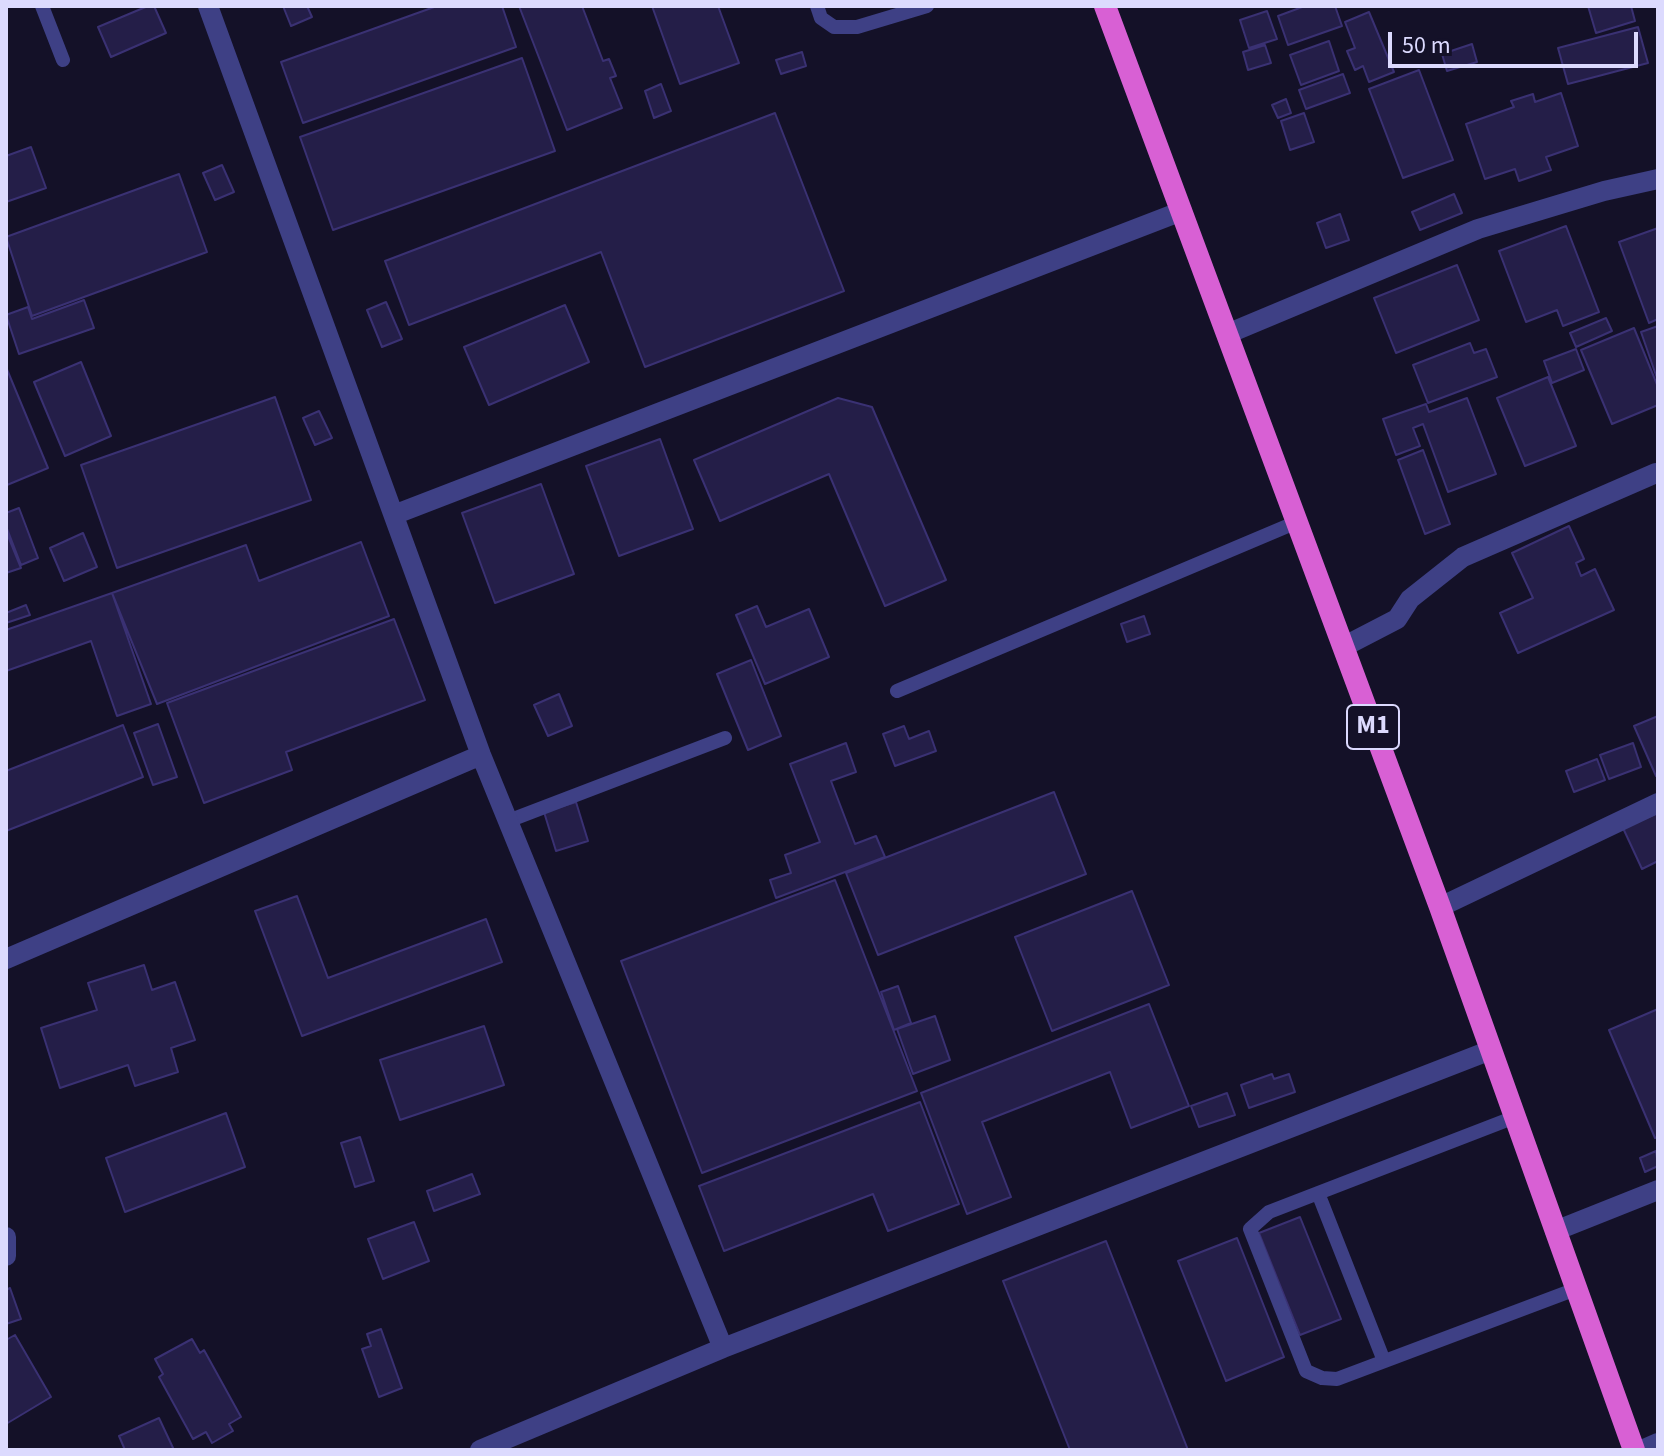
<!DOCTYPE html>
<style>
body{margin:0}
#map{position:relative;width:1664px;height:1456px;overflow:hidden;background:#141128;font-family:"Source Sans 3",sans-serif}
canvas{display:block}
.frame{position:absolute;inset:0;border:8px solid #dcdafe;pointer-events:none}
.scale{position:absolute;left:1388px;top:32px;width:250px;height:36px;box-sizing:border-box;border:4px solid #dcdafe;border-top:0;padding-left:10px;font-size:24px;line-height:28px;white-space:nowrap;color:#dcdafe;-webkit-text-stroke:6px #141128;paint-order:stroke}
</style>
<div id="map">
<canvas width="1664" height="1456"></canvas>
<div class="frame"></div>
<div class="scale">50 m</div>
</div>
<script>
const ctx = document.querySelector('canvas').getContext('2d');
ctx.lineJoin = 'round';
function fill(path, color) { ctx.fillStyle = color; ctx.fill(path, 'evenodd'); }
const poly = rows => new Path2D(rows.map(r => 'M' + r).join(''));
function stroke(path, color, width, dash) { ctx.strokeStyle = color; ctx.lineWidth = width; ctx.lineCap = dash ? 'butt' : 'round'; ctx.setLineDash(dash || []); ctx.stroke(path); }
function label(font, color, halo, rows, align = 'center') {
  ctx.font = font + ' "Source Sans 3",sans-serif'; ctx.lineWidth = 7; ctx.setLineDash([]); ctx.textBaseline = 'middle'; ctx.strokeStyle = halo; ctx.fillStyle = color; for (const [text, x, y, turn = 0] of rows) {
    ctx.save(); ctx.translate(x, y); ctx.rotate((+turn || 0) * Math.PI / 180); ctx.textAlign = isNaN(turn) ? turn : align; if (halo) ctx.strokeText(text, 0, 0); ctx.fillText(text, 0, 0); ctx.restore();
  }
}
const building = poly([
 [148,6,154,6,166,33,111,57,98,27,148,6],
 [283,6,307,6,312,17,291,26,283,6],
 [437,6,502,6,516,47,303,123,281,62,437,6],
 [519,6,582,6,603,61,609,59,616,76,610,78,622,108,567,130,519,6],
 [652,6,718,6,739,63,680,84,652,6],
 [1305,6,1335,6,1342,26,1288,45,1278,16,1305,6],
 [1588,6,1631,6,1635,21,1596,33,1588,6],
 [1267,11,1277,39,1249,48,1240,20,1267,11],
 [1369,12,1394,72,1369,82,1363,66,1355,70,1347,51,1355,48,1345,22,1369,12],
 [1638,27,1648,63,1568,84,1558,48,1638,27],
 [1329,41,1339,71,1301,85,1290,55,1329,41],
 [1472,44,1477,62,1447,71,1442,54,1472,44],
 [1265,45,1271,63,1248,70,1243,52,1265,45],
 [802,52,806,66,781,74,776,60,802,52],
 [522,58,555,151,333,230,300,137,522,58],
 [1419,70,1453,160,1403,178,1369,89,1419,70],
 [1343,74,1350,93,1306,109,1299,90,1343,74],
 [661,84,671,111,654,118,645,91,661,84],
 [1561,93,1578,146,1546,157,1551,170,1519,181,1515,169,1485,179,1466,124,1514,107,1511,101,1533,94,1535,102,1561,93],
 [1286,99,1291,113,1278,118,1272,105,1286,99],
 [775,113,844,291,645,367,601,252,409,325,385,261,775,113],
 [1304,113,1314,142,1290,150,1281,121,1304,113],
 [31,147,46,188,6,202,6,156,31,147],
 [222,165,234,192,215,200,203,173,222,165],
 [179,174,207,252,32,316,6,237,179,174],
 [1454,194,1462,213,1420,230,1412,212,1454,194],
 [1340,214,1349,240,1326,248,1317,223,1340,214],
 [1566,226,1599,312,1563,326,1557,310,1526,322,1499,251,1566,226],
 [1658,228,1658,319,1649,323,1619,242,1658,228],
 [1457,265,1479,320,1396,353,1374,298,1457,265],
 [84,300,94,328,19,354,6,315,28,307,32,319,84,300],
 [386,302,402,339,382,347,367,310,386,302],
 [565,305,589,362,489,405,464,347,565,305],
 [1606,318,1612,331,1576,347,1570,333,1606,318],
 [1658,326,1658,381,1641,332,1658,326],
 [1634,328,1658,387,1658,405,1612,424,1581,350,1634,328],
 [1470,343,1474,353,1486,349,1497,377,1428,403,1413,365,1470,343],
 [1576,349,1584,370,1552,383,1544,361,1576,349],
 [81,362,111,436,65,456,34,382,81,362],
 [6,367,48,468,7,485,6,483,6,367],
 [1548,377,1576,446,1525,466,1497,398,1548,377],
 [275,397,311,500,117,568,81,465,275,397],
 [838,398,872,407,946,580,885,606,829,474,720,521,694,460,838,398],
 [1467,398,1496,474,1448,492,1423,424,1413,428,1420,446,1396,455,1383,419,1426,404,1429,412,1467,398],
 [319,411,332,438,315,445,303,418,319,411],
 [660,439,693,529,619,556,586,466,660,439],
 [1423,450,1450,524,1425,534,1398,460,1423,450],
 [541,484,574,574,495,603,462,513,541,484],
 [19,508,38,558,21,565,6,526,6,513,19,508],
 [1569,526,1584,559,1576,563,1581,576,1595,569,1614,610,1518,653,1500,613,1533,598,1512,553,1569,526],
 [6,531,21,568,6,573,6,531],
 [83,533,97,567,64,581,50,548,83,533],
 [361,542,389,616,157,704,112,593,246,545,259,581,361,542],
 [112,593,151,704,117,716,91,641,6,671,6,630,112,593],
 [26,605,30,615,6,623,6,613,26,605],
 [757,606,766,627,809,609,829,657,765,684,736,615,757,606],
 [1144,616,1150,634,1127,642,1121,624,1144,616],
 [394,619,425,700,286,752,292,770,204,803,167,703,394,619],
 [751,660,781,736,748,750,717,674,751,660],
 [559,694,572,726,548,736,534,705,559,694],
 [1658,716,1658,775,1656,776,1634,726,1658,716],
 [158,724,177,777,153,785,134,733,158,724],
 [123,725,143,777,6,831,6,771,123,725],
 [904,726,909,739,929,731,936,751,895,766,883,734,904,726],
 [846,743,856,772,831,781,855,844,876,836,885,857,776,898,770,880,791,873,785,855,820,842,790,764,846,743],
 [1633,743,1641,767,1609,779,1600,755,1633,743],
 [1597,759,1605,780,1574,792,1566,771,1597,759],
 [1054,792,1086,874,878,955,846,873,1054,792],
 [576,802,588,841,556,851,544,812,576,802],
 [1658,813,1658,861,1642,869,1623,828,1658,813],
 [835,880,917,1091,702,1173,621,961,835,880],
 [1132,891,1169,985,1052,1031,1015,937,1132,891],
 [297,896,328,978,486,919,502,962,302,1036,255,911,297,896],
 [144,965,152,990,175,982,195,1040,171,1048,178,1072,135,1086,128,1065,60,1088,41,1028,97,1010,88,983,144,965],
 [898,986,911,1023,894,1030,881,992,898,986],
 [1149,1004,1189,1106,1131,1128,1110,1072,982,1122,1011,1197,967,1214,921,1093,1149,1004],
 [1658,1009,1658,1137,1655,1138,1609,1030,1658,1009],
 [935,1016,950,1060,913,1074,897,1029,935,1016],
 [484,1026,504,1085,400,1120,380,1060,484,1026],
 [1272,1074,1274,1079,1289,1074,1295,1092,1249,1108,1241,1085,1272,1074],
 [1227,1093,1235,1115,1199,1127,1191,1106,1227,1093],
 [920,1102,959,1204,888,1231,873,1194,724,1251,699,1186,920,1102],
 [226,1113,245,1167,125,1212,106,1158,226,1113],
 [360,1137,374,1181,355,1187,341,1143,360,1137],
 [1656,1151,1658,1166,1645,1172,1640,1158,1656,1151],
 [472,1174,480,1194,434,1211,427,1191,472,1174],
 [1300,1217,1341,1319,1300,1335,1259,1233,1300,1217],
 [414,1222,429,1261,383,1279,368,1239,414,1222],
 [1237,1238,1284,1357,1226,1381,1178,1261,1237,1238],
 [1106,1241,1188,1450,1070,1450,1003,1281,1106,1241],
 [10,1288,21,1319,6,1324,6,1290,10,1288],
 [381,1329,402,1388,379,1397,362,1349,371,1346,367,1334,381,1329],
 [15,1335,51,1397,6,1424,6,1340,15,1335],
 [192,1339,200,1353,204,1350,241,1417,229,1424,233,1431,212,1443,206,1432,193,1439,159,1377,163,1374,155,1359,192,1339],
 [159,1418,174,1450,125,1450,119,1436,159,1418]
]);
fill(building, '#241e48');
stroke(building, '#3a3173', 2);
stroke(poly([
 [42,6,63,60],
 [817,6,821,18,834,27,857,27,927,6],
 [897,691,1297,522],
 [508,821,725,738],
 [1515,1117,1269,1212,1250,1229,1306,1371,1322,1378,1337,1379,1576,1289],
 [1318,1193,1384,1361]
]), '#3e4085', 14);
stroke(poly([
 [208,6,481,755,723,1348],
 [1227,334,1478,229,1604,191,1658,179],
 [396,514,1182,211],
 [1343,647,1397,619,1410,599,1463,557,1656,473],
 [1440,907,1658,803],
 [6,959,481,755],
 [1555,1231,1658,1190],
 [6,1237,6,1256],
 [480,1450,723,1348,1491,1050],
 [1642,1450,1658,1443]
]), '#3e4085', 20);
stroke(poly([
 [1105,6,1440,907,1634,1450]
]), '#d860d4', 22);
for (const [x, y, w] of [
 [1373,727,52]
]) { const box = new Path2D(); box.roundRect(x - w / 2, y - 22, w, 44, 6); ctx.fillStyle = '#141128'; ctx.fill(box); stroke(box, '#dcdafe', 2); }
label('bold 26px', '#dcdafe', null, [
 ["M1",1373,727]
]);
</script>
